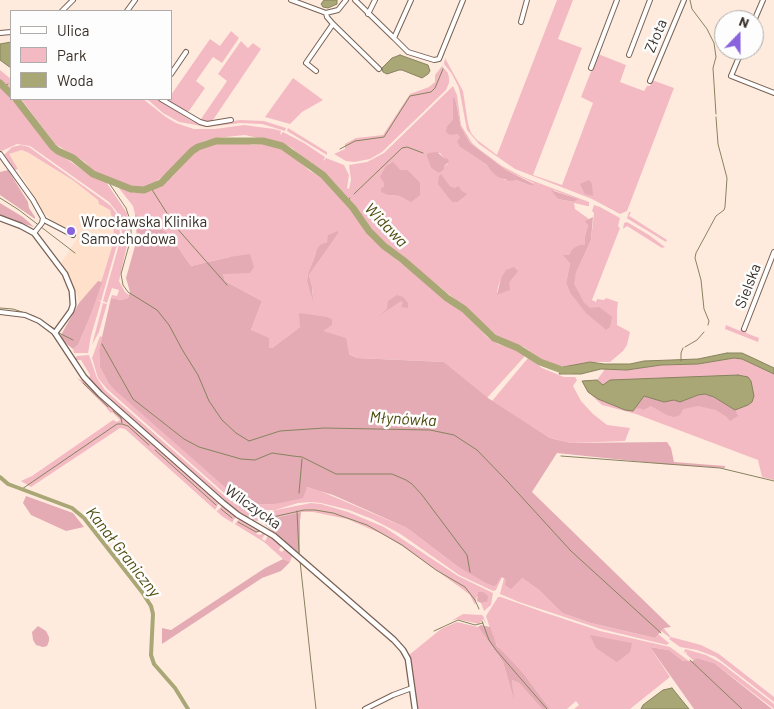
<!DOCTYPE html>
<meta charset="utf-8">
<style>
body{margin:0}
#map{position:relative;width:774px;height:709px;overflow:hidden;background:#ffebde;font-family:Barlow,sans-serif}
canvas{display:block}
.legend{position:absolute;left:10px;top:10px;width:162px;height:90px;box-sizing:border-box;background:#fdfdfd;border:1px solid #aeaba8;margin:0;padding:6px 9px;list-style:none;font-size:15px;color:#382f28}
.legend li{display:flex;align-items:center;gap:10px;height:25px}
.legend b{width:25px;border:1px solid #aeaba8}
.north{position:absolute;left:714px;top:10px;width:50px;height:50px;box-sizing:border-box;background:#fdfdfd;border:1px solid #aeaba8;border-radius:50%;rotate:22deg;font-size:14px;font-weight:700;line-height:20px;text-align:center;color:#382f28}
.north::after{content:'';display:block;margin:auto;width:18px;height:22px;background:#8963de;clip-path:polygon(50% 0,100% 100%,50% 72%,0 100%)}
</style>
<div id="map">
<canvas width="774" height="709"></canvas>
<ul class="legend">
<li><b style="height:6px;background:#fff"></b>Ulica</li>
<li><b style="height:14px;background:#f4bac3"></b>Park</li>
<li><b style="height:14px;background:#a9a775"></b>Woda</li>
</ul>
<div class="north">N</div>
</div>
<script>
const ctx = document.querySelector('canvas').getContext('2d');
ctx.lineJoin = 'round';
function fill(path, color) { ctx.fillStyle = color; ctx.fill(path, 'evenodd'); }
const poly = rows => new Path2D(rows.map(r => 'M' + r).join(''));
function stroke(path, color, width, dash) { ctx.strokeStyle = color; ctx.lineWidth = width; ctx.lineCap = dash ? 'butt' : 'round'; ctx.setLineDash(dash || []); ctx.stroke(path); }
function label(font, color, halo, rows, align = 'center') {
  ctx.font = font + ' Barlow,sans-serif'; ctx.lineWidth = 5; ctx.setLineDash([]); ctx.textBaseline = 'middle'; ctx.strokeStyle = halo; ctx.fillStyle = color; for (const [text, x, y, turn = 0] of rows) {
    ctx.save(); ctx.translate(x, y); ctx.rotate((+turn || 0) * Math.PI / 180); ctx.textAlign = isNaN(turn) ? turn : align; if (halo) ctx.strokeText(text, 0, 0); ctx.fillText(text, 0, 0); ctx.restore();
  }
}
fill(poly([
 [22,150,29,153,74,181,99,200,99,204,110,210,114,227,112,247,102,282,98,281,79,303,77,294,61,263,78,237,55,223,43,212,9,154]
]), '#ffe0ca');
fill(poly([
 [557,0,573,0,558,39,582,48,533,175,562,185,593,103,581,97,598,54,626,65,620,82,644,91,647,86,650,86,652,80,674,88,627,211,620,214,592,199,515,169,479,144,467,130,459,88,452,74,444,64,445,58,463,91,468,124,471,133,477,140,497,155],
 [231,31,239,38,222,63,213,57,196,81,205,88,189,111,184,111,167,101,171,99,171,95,210,39,220,46],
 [241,41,248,48,253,43,261,49,213,120,210,122,201,119,227,81,218,74],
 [442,66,448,73,449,78,449,83,446,90,382,152,370,159,354,162,346,161,334,154,345,149,345,144,356,138,383,135,410,94,429,87,435,82,435,75],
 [0,70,11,79,11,89,0,80],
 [293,78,323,100,302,112,290,124,265,117],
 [453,86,457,95,461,125,472,143,479,149,502,166,523,177,589,202,589,206,587,206,574,203,575,209,589,219,586,221,588,225,585,236,585,245,572,249,569,255,570,263,566,283,570,293,586,312,606,330,584,302,573,284,576,273,591,240,594,213,592,211,594,205,600,207,620,218,618,226,620,228,592,300,596,302,597,299,604,300,606,298,618,302,617,310,617,325,630,332,627,345,623,351,610,362,590,362,563,367,544,361,524,347,498,337,472,313,384,242,368,226,352,202,335,183,313,165,313,163,308,162,292,148,284,144,245,135,216,138,204,141,189,150,167,173,154,183,143,188,135,188,93,171,85,162,55,144,21,99,143,99,166,117,176,123,194,129,215,129,244,125,274,129,281,131,280,135,283,132,304,143,325,157,323,161,326,158,344,165,349,175,347,188,349,189,351,180,349,165,367,162,384,153],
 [455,98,461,127,470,143,506,170,534,183,532,186,516,180,505,180,490,170,487,165,460,147,460,138,458,133,447,126,453,119],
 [428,153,440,153,448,164,444,166,438,173,431,168,426,155],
 [391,163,397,166,399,170,408,170,420,182,400,196,388,195,381,188,384,186],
 [441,175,450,186,468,194,458,202,452,202,447,194],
 [553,190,577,199,574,202,558,199],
 [501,278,513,278,497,294,498,287],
 [0,87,22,110,49,147,87,173,106,182,127,213,130,232,119,281,125,292,129,295,128,298,121,300,111,298,112,295,117,296,119,290,112,288,107,303,103,301,122,234,121,223,117,212,109,202,30,146,17,144,2,151,0,150],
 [147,99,158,99,190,120,199,124,207,125,207,127,179,122,163,113],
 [240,120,264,121,286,128,285,131,262,124,240,123,208,127,208,125],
 [288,128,327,152,327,155,287,131],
 [242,142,253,145,264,144,284,149,310,171,321,177,354,214,370,237,387,252,467,315,487,337,498,344,516,349,525,356,487,398,444,362,357,358,300,327,272,348,269,349,251,330,262,301,225,281,223,274,230,257,191,266,168,233,135,214,133,206,118,187,135,193,143,193,151,191,172,177,194,153,204,146,213,143],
 [338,232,338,234,309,275,312,286,313,297,307,281,308,273,315,256,316,251],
 [21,145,29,147,40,155,103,200,111,206,118,216,120,234,101,301,98,300,101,302,91,336,88,353,74,353,73,349,78,345,92,312,112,247,114,227,110,210,99,204,98,200,74,181,29,153,22,150,9,154,18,169,15,170,4,155,12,147],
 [629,212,631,212,629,216,631,217,667,240,666,242,628,219,627,218],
 [627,222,649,235,665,247,662,248,627,226,623,229,624,223],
 [103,303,107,304,99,332,92,345],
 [726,325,740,331,741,328,747,330,746,333,759,338,758,342,725,329],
 [100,336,102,337,99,350,100,367,109,384,238,499,248,505,275,504,307,487,318,490,407,528,457,566,497,584,500,577,502,577,496,590,493,591,459,575,399,533,372,519,349,510,321,503,311,502,298,503,275,510,264,510,247,507,232,500,107,389,98,378,92,358],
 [89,355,97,378,105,390,227,498,242,507,259,512,258,521,252,520,232,507,118,407,89,379,90,375,81,360,75,360,75,358,77,356],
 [528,358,542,368,564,377,575,377,577,380,573,386,581,401,593,414,607,425,630,428,625,441,571,443,550,438,492,401],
 [734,358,742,359,774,374,774,480,762,477,758,460,636,414,602,405,588,392,582,381,597,380,605,369,627,370,661,365,698,364],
 [77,378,83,381,101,398,219,503,215,510,217,511,222,506,236,516,232,523,235,524,240,518,260,530,256,534,261,535,263,531,265,534,262,539,265,541,268,536,270,536,281,546,279,550,282,552,285,548,293,554,290,562,283,559,264,542,223,517,125,429,120,428,31,487,21,481,32,476,113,420,117,422,120,420,112,412,111,413,107,409,107,408],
 [311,503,321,504,348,512,384,527,458,576,493,593,491,605,484,611,481,603,487,602,477,596,475,605,470,595,461,588,402,546,382,534,347,519,313,512,301,512,266,520,264,524,263,522,263,515,266,512],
 [504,578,522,578,539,590,562,613,591,623,655,638,658,634,669,643,667,645,601,629,519,602,500,594],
 [498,597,501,597,543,612,600,631,670,647,689,661,683,661,669,650,650,647,670,677,630,709,574,709,579,705,576,701,567,709,550,709,524,674,501,652,493,638,486,616],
 [463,614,482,615,483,616,487,625,483,619,479,624,457,619,451,621],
 [457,622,478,627,503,662,513,696,512,680,519,683,542,709,417,709,409,655,441,629],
 [664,628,665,630,671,637,701,645,719,654,774,697,774,702,716,657,697,650,680,647,669,639,671,637,669,637,661,631],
 [685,649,706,655,721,663,774,704,774,709,714,663,697,658,694,661,686,654,687,652,684,653]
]), '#f4bac3');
fill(poly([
 [453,98,455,98,461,127,470,143,506,170,534,184,532,186,516,180,510,181,498,177,490,170,487,165,460,147,457,141,460,138,458,134,450,135,446,132,447,126,453,119],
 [437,152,444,158,448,159,449,162,444,166,444,169,442,171,438,173,431,168,426,155,428,153],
 [393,162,397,166,400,170,408,170,420,182,420,195,411,202,400,196,388,195,381,192,381,188,384,186,384,183,380,177,386,166],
 [8,170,28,202,29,208,35,217,35,219,0,195,0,172],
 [441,174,450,186,455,188,458,186,462,191,468,194,458,202,452,202,438,184,439,176],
 [589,180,592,184,593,196,585,194,580,184],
 [551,190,578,199,574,202,558,199],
 [0,203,23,217,34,227,0,216],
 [135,214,168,233,191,266,230,257,250,254,254,267,250,273,223,274,225,281,262,301,251,330,269,338,269,348,272,348,300,327,299,313,327,317,332,319,332,325,323,331,346,338,349,354,357,358,444,362,488,398,550,438,571,443,667,442,671,448,674,462,725,466,725,468,662,464,557,453,532,492,671,627,664,628,655,638,591,623,562,613,539,590,522,578,511,589,505,585,506,579,501,577,497,584,494,586,486,583,457,566,407,528,333,495,307,487,303,498,275,504,248,505,238,499,116,391,109,384,100,367,99,350,111,298,121,300,128,298,130,292,126,278,137,239],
 [593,217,591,240,576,273,574,284,584,302,590,308,599,307,612,317,610,327,606,330,586,313,570,293,566,283,570,263,563,255,569,255,572,249,580,245,585,245,585,236,588,225,585,221],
 [338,231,338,234,309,275,312,286,313,301,307,281,308,273,315,256,316,251,320,245,327,242,328,235],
 [514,267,518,271,509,283,510,290,497,295,501,278,506,270],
 [98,281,102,282,92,312,78,345,73,349,63,341,61,335,79,303],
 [397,295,403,297,408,303,408,308,401,307,403,303,401,301,379,316,387,309,388,301],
 [705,394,714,397,735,410,738,416,730,421,727,417,716,410,698,406,683,409,680,415,674,417,667,415,651,406,643,410,640,408,636,409,637,404,643,396,664,402,669,400,687,399,698,395],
 [26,496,73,513,84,527,66,531,31,515,23,503],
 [301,512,300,521,300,554,264,524,266,520],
 [283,559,290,562,281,571,262,578,162,644,162,628,171,630,265,568],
 [478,592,483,592,488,596,487,602,481,603,477,601],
 [481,625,490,627,497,646,524,674,550,709,542,709,519,683,512,680,514,700,503,662,478,627],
 [38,626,46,631,49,637,49,641,47,646,43,647,36,645,33,640,32,632],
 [590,635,632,643,630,652,617,662,596,648],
 [650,647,669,650,683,661,693,661,697,658,714,663,772,709,694,709]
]), '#e4abb4');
const water = poly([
 [324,0,337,0,337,4,328,8,323,7,321,4,324,0],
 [11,42,11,68,0,60,0,44,11,42],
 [400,55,428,65,430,71,428,74,422,78,402,70,399,70,387,74,383,72,382,68,392,58,400,55],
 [727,353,742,353,755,359,774,368,774,374,742,359,734,358,698,364,661,365,627,370,601,369,581,374,559,374,563,367,590,362,604,364,630,364,644,361,698,359,727,353],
 [738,375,748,377,751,381,754,396,752,402,748,405,735,410,714,397,705,394,698,395,680,402,674,400,664,402,644,396,633,411,625,410,598,399,588,392,582,381,597,380,603,385,610,380,738,375],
 [672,688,689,709,641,709,643,705,663,690,672,688]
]);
fill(water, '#a9a775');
stroke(water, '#87835e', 1);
stroke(poly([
 [690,0,692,9,707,29,714,43,716,57,713,68,716,114],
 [4,87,8,84],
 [340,149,355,141,384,137,410,96,431,92,435,88,443,69],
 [310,166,313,164],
 [107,180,126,208,131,223,131,238,121,274,123,285,128,292,157,310,169,325,183,351,198,375,209,401,222,420,236,433,249,441,280,431,324,428,430,430,454,435,477,450,508,482,571,551,661,633],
 [151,188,175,226,227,285],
 [354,194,402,148,407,147,423,153],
 [0,198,19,210,75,253],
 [347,201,350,198],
 [0,308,13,309,34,316,55,329],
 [708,325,709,321,704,309,701,280,695,258,696,253,716,216,724,210,725,207,727,178,718,144,716,117],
 [59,333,73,340],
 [102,344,133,399,184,439,199,447,241,459,255,460,272,453,293,456,302,457,336,474,392,474,406,480,412,484,422,495,467,555,470,572],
 [685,347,697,340,704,332],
 [681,361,681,353,683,348],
 [83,383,108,407],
 [113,411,121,418,122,423],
 [155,450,216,505],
 [561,456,720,468,774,481],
 [22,489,117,424,122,424,128,426,149,445],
 [299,493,302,459],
 [221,509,232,518],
 [297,511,299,553],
 [263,520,264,519,304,510,315,510,333,513,367,525,402,545,436,570,465,587,475,600,479,609],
 [238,522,256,532,260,531],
 [300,561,316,709],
 [482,621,489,640,496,650,547,709],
 [434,631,458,620,475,625,483,623],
 [690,660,742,709]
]), '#87835e', 1);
stroke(poly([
 [0,477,8,484,72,508,84,518,142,592,151,606,153,614,151,655,154,664,175,688,188,709]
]), '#a9a775', 4);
stroke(poly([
 [0,83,11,94],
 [16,99,53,147,58,151,73,158,93,174,131,189,144,190,161,183,192,151,198,147,216,141,263,141,282,146,323,175,353,208,369,231,384,246,403,260,447,298,464,309,494,338,518,348,540,362,562,370,571,370]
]), '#a9a775', 7);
const minor = poly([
 [291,0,326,13,338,10,346,0],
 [355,0,394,38,411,0],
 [62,11,73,0],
 [127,11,135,0],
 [326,13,327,17,333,24,379,69],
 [368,14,375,0],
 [754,21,763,0],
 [521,22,527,0],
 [0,33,11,32],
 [394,38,408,52,434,60,439,59,463,0],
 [742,50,731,76,774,93],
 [629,55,650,0],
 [591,68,617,0],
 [316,71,306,63,333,24],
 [171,74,186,52],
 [650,81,684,0],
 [161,99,200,122,207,124,231,120],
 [0,154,33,200,43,218,42,223,34,233],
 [44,220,73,235],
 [0,312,25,315,39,321,55,333],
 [744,329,774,252],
 [365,709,393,695,412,688]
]);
const tertiary = poly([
 [0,218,21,226,34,233,65,274,72,291,73,305,71,311,55,333,84,377,100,394,223,503,238,515,274,536,394,640,403,650,408,659,415,709]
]);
stroke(minor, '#776254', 6);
stroke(tertiary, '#776254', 7);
stroke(minor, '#fff', 4);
stroke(tertiary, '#fff', 4.5);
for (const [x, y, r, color] of [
 [71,231,5,"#8963de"]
]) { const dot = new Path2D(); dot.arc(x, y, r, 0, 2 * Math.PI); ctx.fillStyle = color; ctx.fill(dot); stroke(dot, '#fdfdfd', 2); }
label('15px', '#382f28', '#fdfdfd', [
 ["Złota",656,36,-67],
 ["Sielska",748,286,-69],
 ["Wilczycka",253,507,35]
]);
label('15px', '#382f28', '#fdfdfd', [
 ["Wrocławska Klinika",81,222],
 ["Samochodowa",81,239]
], 'left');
label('italic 16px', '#4d4a0c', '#fdfdfd', [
 ["Widawa",386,225,46],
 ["Młynówka",403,419,3],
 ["Kanał Graniczny",123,552,52]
]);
</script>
